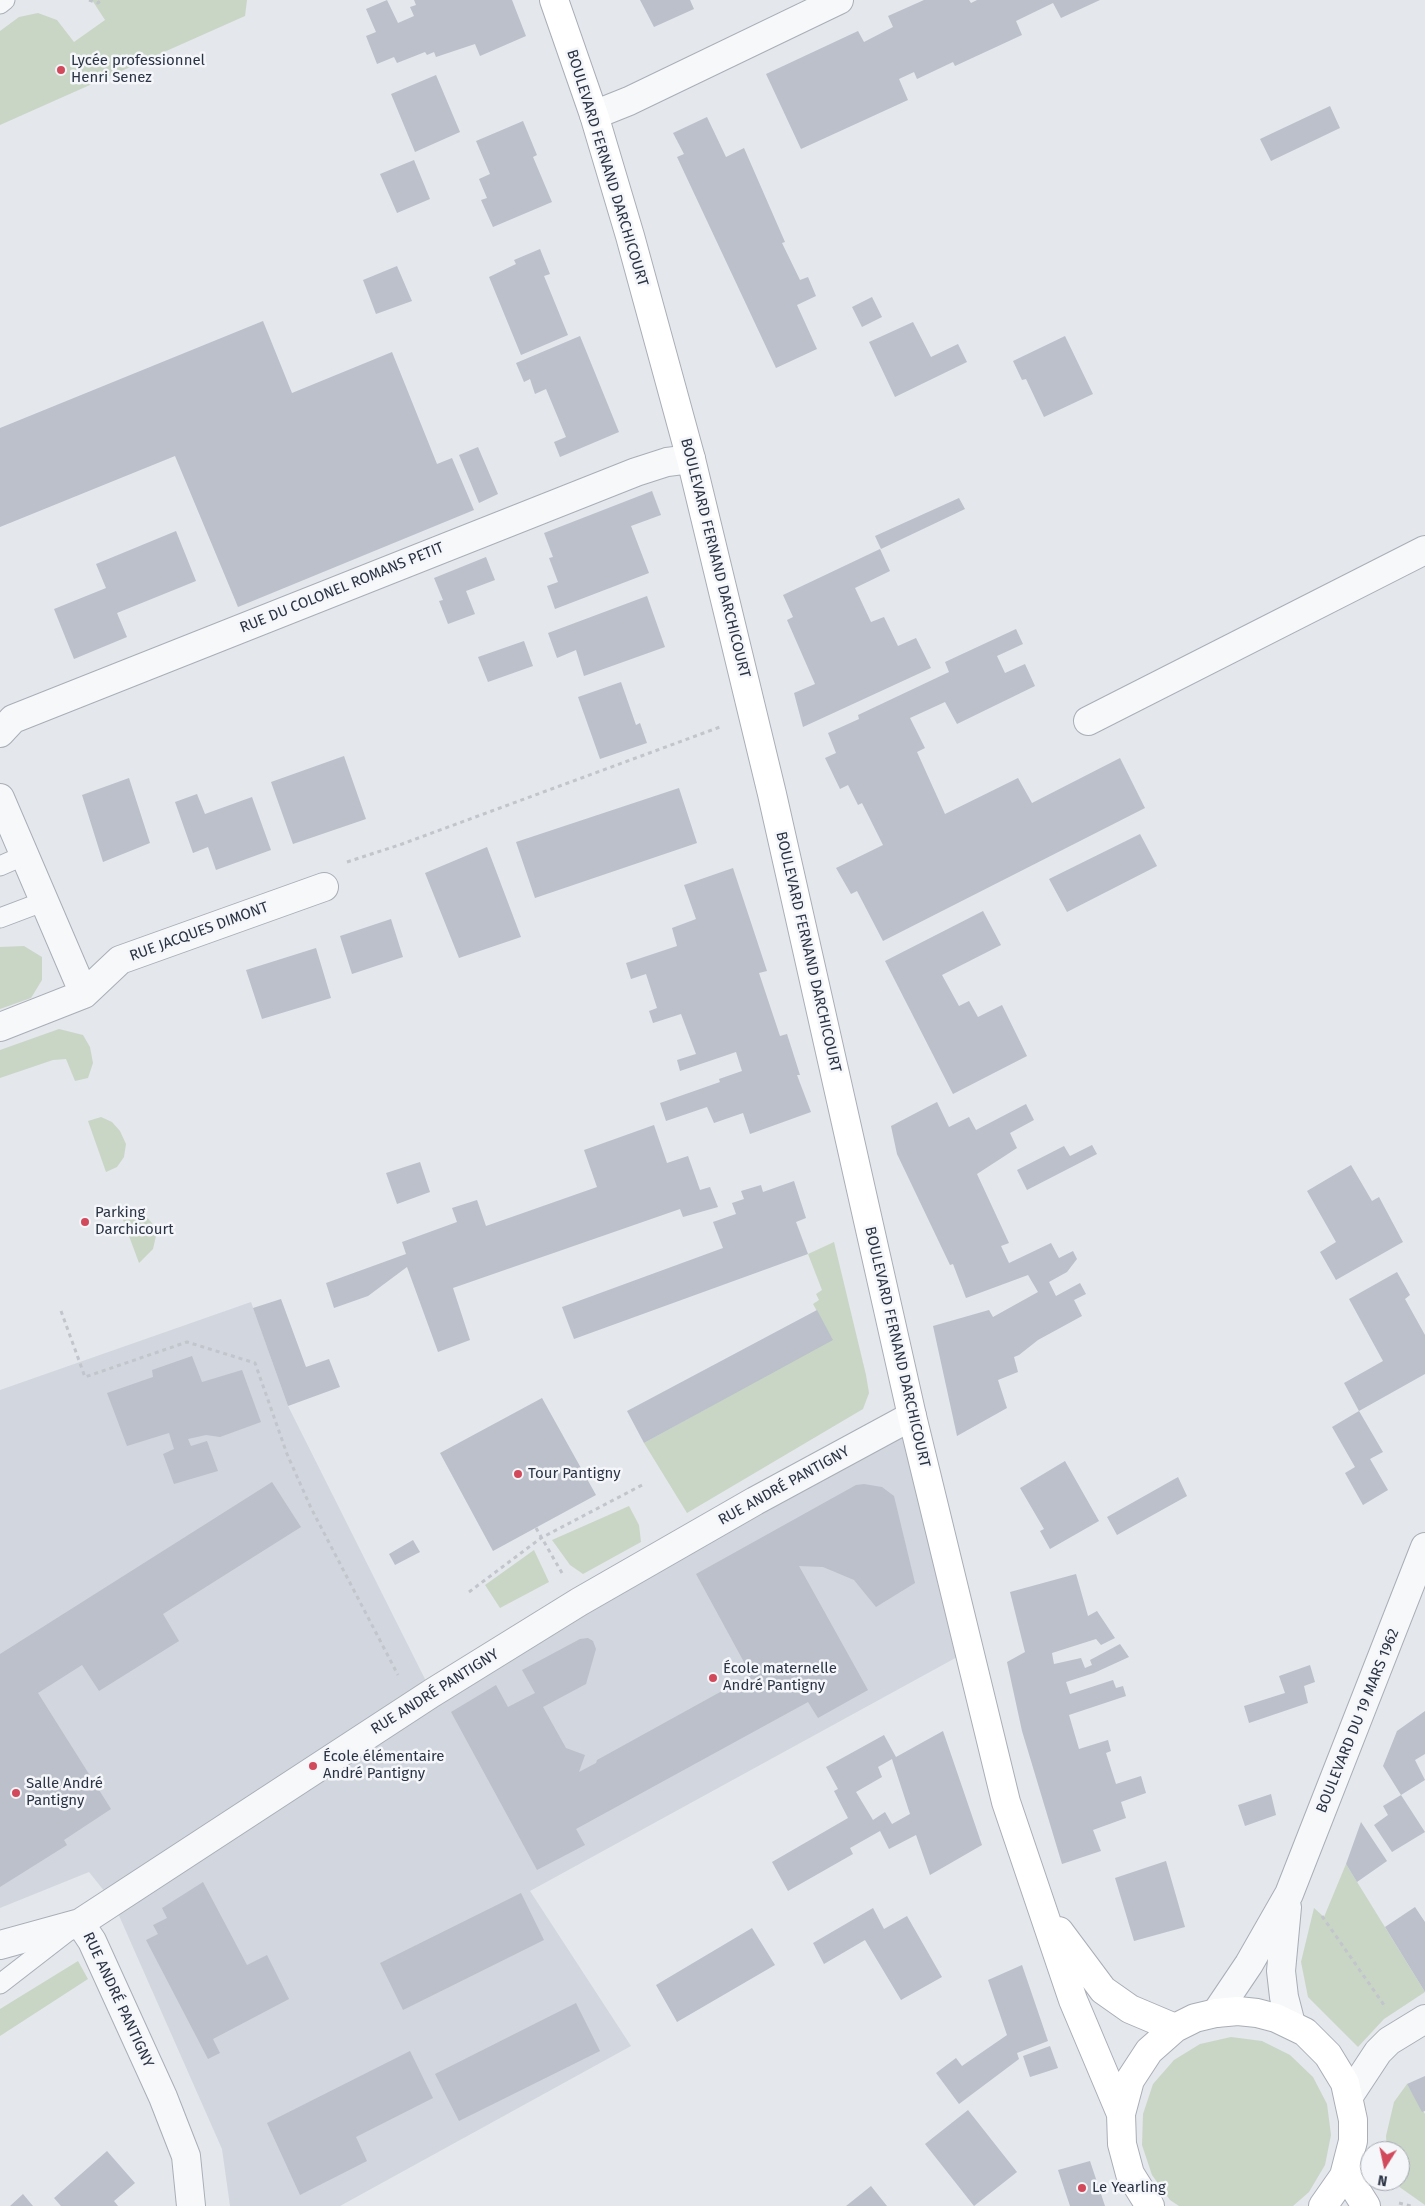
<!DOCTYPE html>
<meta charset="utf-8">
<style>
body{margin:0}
#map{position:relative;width:1425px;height:2206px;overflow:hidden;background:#e4e7ec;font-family:"Fira Sans",sans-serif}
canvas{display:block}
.north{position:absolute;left:1360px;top:2141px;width:50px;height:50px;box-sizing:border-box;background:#f4f6f9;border:1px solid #a4a8b1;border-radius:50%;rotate:190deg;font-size:14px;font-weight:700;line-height:20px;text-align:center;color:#2b3445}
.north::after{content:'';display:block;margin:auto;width:18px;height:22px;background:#d1495b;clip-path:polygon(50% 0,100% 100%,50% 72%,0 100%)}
</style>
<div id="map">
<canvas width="1425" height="2206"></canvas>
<div class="north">N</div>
</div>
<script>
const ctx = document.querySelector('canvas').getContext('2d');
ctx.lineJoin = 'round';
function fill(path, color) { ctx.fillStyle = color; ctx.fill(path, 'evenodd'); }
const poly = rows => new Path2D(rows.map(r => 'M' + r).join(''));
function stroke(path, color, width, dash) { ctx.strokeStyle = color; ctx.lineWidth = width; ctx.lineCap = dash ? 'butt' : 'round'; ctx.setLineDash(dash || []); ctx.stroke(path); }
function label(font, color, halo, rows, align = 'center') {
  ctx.font = font + ' "Fira Sans",sans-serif'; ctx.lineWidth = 5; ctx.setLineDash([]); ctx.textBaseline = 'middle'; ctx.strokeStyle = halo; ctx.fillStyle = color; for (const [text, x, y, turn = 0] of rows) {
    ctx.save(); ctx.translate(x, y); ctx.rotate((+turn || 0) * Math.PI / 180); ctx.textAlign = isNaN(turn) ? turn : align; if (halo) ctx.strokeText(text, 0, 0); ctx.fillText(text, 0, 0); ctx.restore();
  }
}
fill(poly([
 [251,1302,288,1406,432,1693,912,1416,970,1650,530,1891,631,2046,340,2206,230,2206,222,2149,113,1902,89,1872,0,1908,0,1390]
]), '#d2d6de');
fill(poly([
 [92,0,247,0,245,16,0,125,0,31,19,17,38,13,57,20,74,42,105,20],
 [24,946,42,957,42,980,31,998,0,1009,0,947],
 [59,1029,83,1035,90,1047,93,1063,88,1078,75,1081,66,1059,53,1060,0,1078,0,1050],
 [101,1117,112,1122,120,1131,126,1144,124,1157,117,1167,106,1172,88,1121],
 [131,1208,144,1214,152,1223,156,1236,153,1249,139,1263,119,1209],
 [834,1242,866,1375,869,1393,863,1409,687,1513,644,1443,832,1339,813,1304,819,1300,816,1294,822,1290,808,1254],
 [629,1506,639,1525,641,1542,583,1574,570,1565,552,1540],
 [534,1550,549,1582,500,1608,485,1585],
 [1346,1864,1425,1992,1384,2019,1358,2047,1308,1997,1301,1962,1314,1908,1324,1917],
 [78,1961,88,1979,0,2036,0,2009],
 [1231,2037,1262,2041,1290,2055,1313,2077,1327,2104,1331,2135,1325,2165,1309,2192,1293,2206,1179,2206,1170,2200,1152,2175,1142,2145,1143,2114,1153,2084,1174,2060,1200,2044],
 [1407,2084,1425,2114,1425,2205,1398,2186,1395,2181,1400,2181,1400,2151,1387,2151,1386,2136,1394,2102]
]), '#c9d6c5');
fill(poly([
 [387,0,398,23,414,16,410,7,416,5,414,0,512,0,526,36,480,56,475,44,436,57,434,52,427,55,425,52,397,63,394,57,377,64,366,36,376,32,366,9],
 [640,0,690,0,694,9,654,27],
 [924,0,969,0,971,3,977,0,1100,0,1061,18,1053,3,1016,21,1022,35,955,66,953,62,917,79,914,72,899,79,908,100,801,149,766,74,858,31,864,42,893,27,888,16],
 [436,75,460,132,415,152,391,94],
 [1330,106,1340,128,1271,161,1260,139],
 [707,117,726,157,744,148,785,242,782,243,800,280,808,277,816,296,797,305,817,349,776,368,677,157,684,154,673,133],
 [523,121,537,155,533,157,552,202,493,227,481,200,487,198,479,179,490,174,476,141],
 [414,160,430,199,397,213,380,174],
 [540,249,550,274,544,276,568,335,521,355,489,277,516,264,514,260],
 [397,266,412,301,376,314,363,280],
 [872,297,882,317,862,327,852,307],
 [263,321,292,393,392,352,437,464,452,458,474,510,238,607,175,456,0,527,0,428],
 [913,322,931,357,958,344,967,362,895,397,869,342],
 [580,336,619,432,560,457,554,442,566,437,546,389,535,394,530,379,524,382,516,363],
 [1065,336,1093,394,1044,417,1026,379,1022,380,1013,361],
 [478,447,498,494,479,503,459,455],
 [652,491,661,515,631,526,649,573,555,609,547,586,558,582,549,558,553,557,544,533],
 [959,498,965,509,881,549,875,536],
 [176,531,196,581,117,613,127,637,74,659,54,609,106,588,96,564],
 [880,549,890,571,855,588,871,622,884,617,898,646,916,638,931,668,803,727,794,693,815,684,787,620,793,617,783,595],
 [486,557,495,580,466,591,475,614,448,624,439,601,443,600,434,578],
 [647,596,665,647,584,676,576,650,557,658,548,633],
 [1016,629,1023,644,997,656,1005,673,1025,664,1035,686,957,724,945,702,910,718,925,748,917,752,945,814,1018,778,1032,803,1120,758,1145,808,883,941,857,891,851,894,836,868,883,845,862,803,858,805,848,785,840,789,825,758,836,753,828,733,859,719,858,715,949,672,945,662],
 [524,641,533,666,488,682,478,657],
 [621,682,636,725,640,723,647,743,600,759,578,697],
 [344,756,366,819,293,844,271,782],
 [129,778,150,843,103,862,82,795],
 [679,788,697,843,535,898,516,842],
 [197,794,205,814,252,797,271,850,216,870,208,847,193,853,175,802],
 [1140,834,1157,866,1067,912,1049,879],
 [487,847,521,937,459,958,425,873],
 [733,868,767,971,759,973,780,1036,787,1034,800,1075,797,1075,811,1112,750,1134,743,1113,714,1123,707,1107,666,1121,660,1103,720,1082,719,1079,742,1071,736,1052,680,1071,677,1060,696,1054,681,1014,653,1023,649,1011,657,1008,646,974,631,979,626,963,677,946,672,928,696,919,684,885],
 [983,911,1001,945,942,975,959,1006,969,1001,978,1017,1002,1005,1027,1056,953,1094,885,961],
 [391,919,403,957,352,974,340,936],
 [316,948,331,998,262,1019,246,970],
 [937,1102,949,1127,969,1117,976,1130,1026,1104,1034,1120,1010,1133,1017,1148,977,1174,1009,1243,1001,1246,1009,1263,1051,1243,1059,1258,1073,1251,1077,1259,1067,1272,1049,1282,1056,1296,1080,1283,1086,1294,1074,1300,1082,1316,1038,1340,1019,1355,1014,1357,1018,1372,998,1380,1007,1408,957,1436,933,1326,989,1310,993,1317,1038,1292,1028,1275,966,1298,953,1264,950,1265,897,1154,891,1126],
 [654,1125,667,1163,688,1156,700,1190,710,1187,718,1207,683,1217,680,1209,453,1288,470,1340,438,1352,407,1267,368,1296,334,1308,326,1283,406,1254,402,1242,457,1222,452,1208,477,1200,486,1226,597,1187,584,1150],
 [1092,1145,1097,1154,1027,1190,1017,1170,1064,1146,1070,1156],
 [420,1162,430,1192,397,1204,386,1173],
 [1351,1165,1372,1201,1379,1197,1403,1242,1336,1280,1320,1252,1336,1242,1307,1191],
 [794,1181,806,1218,796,1222,808,1254,574,1339,562,1307,723,1248,713,1222,736,1214,732,1203,744,1199,741,1191,761,1185,763,1192],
 [1397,1272,1410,1295,1405,1299,1425,1335,1425,1374,1359,1411,1344,1383,1383,1361,1349,1299],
 [281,1299,306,1367,329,1359,340,1387,288,1406,253,1308],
 [817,1310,833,1340,644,1443,627,1411],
 [192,1356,202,1382,242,1370,261,1422,220,1437,206,1435,188,1439,191,1446,207,1441,218,1471,174,1484,163,1454,174,1449,169,1433,127,1446,107,1393,153,1377,152,1370],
 [542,1398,596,1495,493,1551,440,1453],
 [1359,1411,1383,1452,1370,1459,1388,1490,1363,1505,1345,1473,1355,1467,1332,1427],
 [1065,1461,1099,1521,1050,1549,1040,1531,1044,1529,1020,1488],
 [1178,1477,1187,1496,1117,1535,1107,1517],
 [272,1482,301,1527,163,1614,179,1641,99,1691,82,1665,38,1693,111,1809,64,1840,67,1845,0,1887,0,1654],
 [864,1484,882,1487,894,1496,915,1583,876,1607,854,1580,823,1567,799,1566,868,1690,818,1718,808,1702,576,1829,585,1845,537,1870,451,1712,496,1685,508,1707,535,1693,522,1670,580,1639,588,1638,593,1641,596,1649,586,1684,543,1707,566,1748,585,1755,579,1772,596,1763,597,1760,751,1675,696,1574,856,1485],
 [413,1540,420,1552,395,1565,389,1554],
 [1076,1574,1088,1616,1097,1611,1115,1638,1101,1645,1096,1639,1052,1653,1054,1664,1081,1658,1085,1668,1092,1665,1090,1660,1120,1644,1129,1657,1094,1673,1066,1682,1070,1694,1113,1680,1116,1688,1123,1686,1126,1696,1069,1715,1079,1749,1108,1740,1111,1751,1106,1753,1116,1784,1141,1776,1146,1793,1121,1802,1126,1818,1093,1830,1101,1851,1062,1864,1022,1731,1007,1662,1025,1652,1010,1592],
 [1310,1665,1315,1682,1304,1686,1308,1703,1249,1723,1244,1706,1285,1693,1279,1676],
 [1425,1711,1425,1754,1415,1760,1425,1780,1401,1795,1383,1766,1397,1731],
 [943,1731,982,1845,930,1875,916,1835,889,1849,880,1831,850,1848,853,1854,788,1891,772,1862,848,1818,834,1791,838,1789,826,1767,884,1735,896,1757],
 [892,1759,910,1814,892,1824,885,1812,873,1820,856,1792,882,1777,878,1767],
 [1271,1794,1276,1815,1245,1826,1238,1805],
 [1401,1795,1425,1832,1392,1852,1374,1825,1388,1815,1383,1806],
 [1361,1822,1387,1861,1357,1882,1346,1864],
 [1166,1861,1185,1927,1134,1941,1115,1878],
 [203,1882,247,1965,267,1955,289,1999,213,2039,220,2053,208,2059,146,1940,158,1934,153,1925,167,1918,162,1908],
 [521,1893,544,1940,403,2010,380,1963],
 [1415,1907,1425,1922,1425,1992,1385,1927],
 [873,1908,884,1929,907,1916,942,1977,901,2000,865,1940,824,1964,813,1943],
 [752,1928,775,1965,677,2022,656,1985],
 [1022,1965,1048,2041,1017,2053,1019,2059,959,2104,936,2073,956,2058,962,2066,1007,2035,988,1980],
 [576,2003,600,2051,459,2121,435,2074],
 [1050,2046,1058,2068,1030,2077,1023,2056],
 [410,2051,433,2098,356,2137,367,2161,300,2195,267,2123],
 [1425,2076,1425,2111,1422,2112,1407,2084],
 [968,2110,1017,2172,974,2206,925,2144],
 [107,2151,135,2183,114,2201,118,2206,61,2206,54,2198],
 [1090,2161,1105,2206,1070,2206,1058,2170],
 [871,2186,887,2206,846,2206],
 [23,2194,33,2206,10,2206]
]), '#bbc0ca');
const service = poly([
 [0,4,5,0],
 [0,866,25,855],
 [0,918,45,901],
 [0,1984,71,1929]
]);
const minor = poly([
 [594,115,629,101,839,0],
 [1088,721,1425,550],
 [0,733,13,719,636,472,667,462,691,459],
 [0,798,84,994],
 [0,1027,84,994,120,960,324,887],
 [1287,1907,1281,1971,1284,1997,1291,2024],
 [80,1923,92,1941,163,2097,186,2156,191,2206],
 [0,1945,80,1923,432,1693,579,1602,755,1501,912,1416],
 [1216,2013,1249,1964,1289,1894,1425,1547]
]);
const tertiary = poly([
 [1349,2096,1378,2052,1389,2041,1425,2019]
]);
const secondary = poly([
 [554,0,594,115,630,236,691,459,772,794,912,1416,1006,1802,1073,2000,1121,2114],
 [1059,1931,1103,1990,1130,2009,1175,2028],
 [1349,2162,1354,2187,1366,2206],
 [1150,2206,1130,2174,1122,2144,1121,2114,1130,2080,1149,2051,1175,2028,1195,2018,1216,2013,1238,2011,1257,2013,1276,2018,1305,2032,1328,2055,1345,2083,1353,2120,1353,2141,1344,2176,1323,2206]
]);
stroke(service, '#a9aeb7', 21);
stroke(minor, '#a9aeb7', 30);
stroke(tertiary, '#a9aeb7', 30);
stroke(secondary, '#a9aeb7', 30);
stroke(poly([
 [89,0,98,3,101,0],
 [347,862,402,844,720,727],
 [61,1311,85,1377,187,1342,255,1363,287,1454,311,1508,398,1675],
 [536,1528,562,1573],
 [469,1592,541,1538,644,1484],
 [1322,1916,1384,2005],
 [1399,2203,1411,2206]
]), '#c2c5cb', 3, [4, 4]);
stroke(service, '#f7f8fa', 19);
stroke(minor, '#f7f8fa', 28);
stroke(tertiary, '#f7f8fa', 28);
stroke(secondary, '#fff', 28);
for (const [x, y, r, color] of [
 [61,70,5,"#d1495b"],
 [85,1222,5,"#d1495b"],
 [518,1474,5,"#d1495b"],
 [713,1678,5,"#d1495b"],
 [313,1766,5,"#d1495b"],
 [16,1793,5,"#d1495b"],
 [1082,2188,5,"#d1495b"]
]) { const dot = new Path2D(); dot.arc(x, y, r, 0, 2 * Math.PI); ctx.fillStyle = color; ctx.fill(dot); stroke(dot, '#f4f6f9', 2); }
label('15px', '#2b3445', '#f4f6f9', [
 ["Lycée professionnel",71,61],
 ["Henri Senez",71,78],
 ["Parking",95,1213],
 ["Darchicourt",95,1230],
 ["Tour Pantigny",528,1474],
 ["École maternelle",723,1669],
 ["André Pantigny",723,1686],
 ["École élémentaire",323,1757],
 ["André Pantigny",323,1774],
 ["Salle André",26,1784],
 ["Pantigny",26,1801],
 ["Le Yearling",1092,2188]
], 'left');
label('15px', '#2b3445', '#f4f6f9', [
 ["BOULEVARD FERNAND DARCHICOURT",607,168,73],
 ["BOULEVARD FERNAND DARCHICOURT",715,558,76],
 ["RUE DU COLONEL ROMANS PETIT",342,588,-22],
 ["RUE JACQUES DIMONT",199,932,-20],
 ["BOULEVARD FERNAND DARCHICOURT",808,952,77],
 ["BOULEVARD FERNAND DARCHICOURT",897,1347,77],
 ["RUE ANDRÉ PANTIGNY",784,1486,-29],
 ["RUE ANDRÉ PANTIGNY",435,1692,-32],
 ["BOULEVARD DU 19 MARS 1962",1358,1721,-68],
 ["RUE ANDRÉ PANTIGNY",118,2000,65]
]);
</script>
